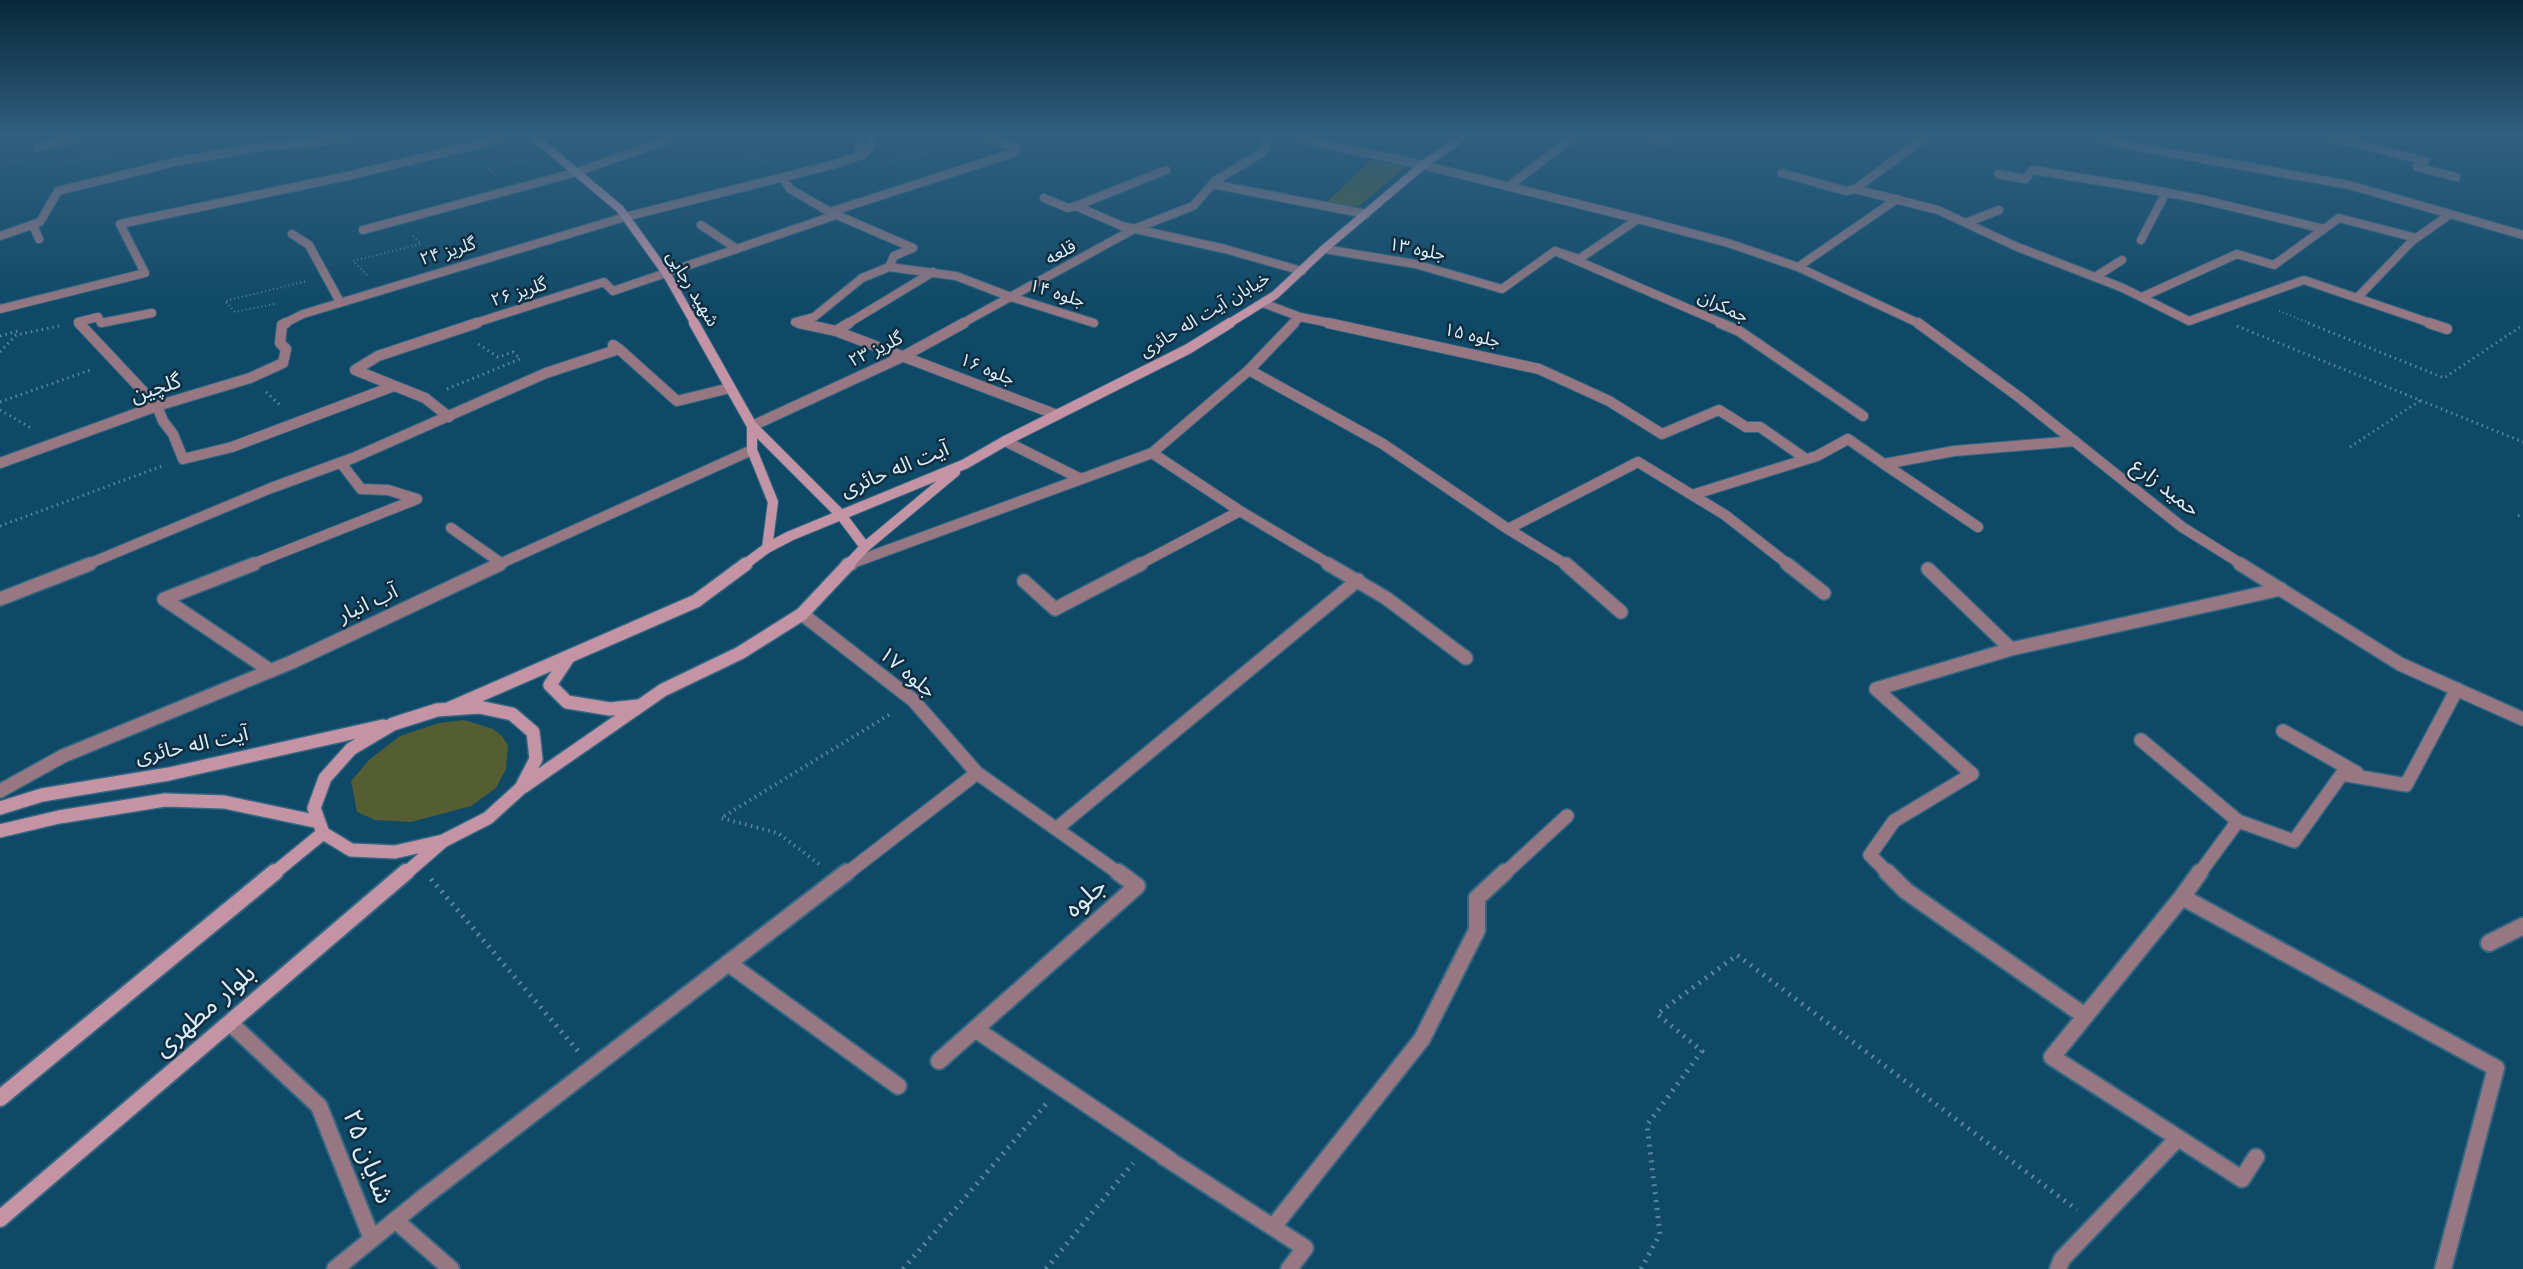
<!DOCTYPE html>
<meta charset="utf-8">
<style>
body{margin:0}
canvas{display:block;background:#0e4967}
</style>
<canvas width="2523" height="1269"></canvas>
<script>
const ctx = document.querySelector('canvas').getContext('2d');
ctx.lineJoin = 'round';
function fill(path, color) { ctx.fillStyle = color; ctx.fill(path, 'evenodd'); }
const poly = rows => new Path2D(rows.map(r => 'M' + r).join(''));
function stroke(path, color, width, dash) { ctx.strokeStyle = color; ctx.lineWidth = width; ctx.lineCap = dash ? 'butt' : 'round'; ctx.setLineDash(dash || []); ctx.stroke(path); }
function label(font, color, halo, rows, align = 'center') {
  ctx.font = font + ' Arial,"Noto Sans Arabic",sans-serif'; ctx.lineWidth = 5; ctx.setLineDash([]); ctx.textBaseline = 'middle'; ctx.strokeStyle = halo; ctx.fillStyle = color; for (const [text, x, y, turn = 0] of rows) {
    ctx.save(); ctx.translate(x, y); ctx.rotate((+turn || 0) * Math.PI / 180); ctx.textAlign = isNaN(turn) ? turn : align; if (halo) ctx.strokeText(text, 0, 0); ctx.fillText(text, 0, 0); ctx.restore();
  }
}
fill(poly([
 [1371,160,1406,167,1356,208,1326,203],
 [464,720,493,729,502,736,508,745,506,769,496,788,471,806,411,822,375,820,357,812,351,781,370,759,400,736,439,723]
]), '#555d32');
const lane = poly([
 [1005,441,1081,479]
]);
const streetFar3 = poly([
 [852,136,857,139,862,155],
 [1286,136,1423,165,1638,219,1728,243,1798,267,1897,199],
 [1639,136,1666,142],
 [2089,136,2132,146,2349,185,2523,235],
 [2320,136,2351,142,2358,137],
 [2351,142,2425,161,2417,167,2456,177],
 [37,147,86,136],
 [1782,173,1846,191,1855,189,1938,210,2015,246,2123,288,2189,321,2304,280,2357,298,2412,241,2449,215],
 [1998,174,2025,179,2033,170,2137,187,2200,199,2324,229],
 [783,178,790,189,830,212,913,248],
 [1212,184,1366,214],
 [1509,186,1575,136],
 [1855,189,1927,136],
 [1044,198,1068,208,1076,206,1122,226,1225,249,1302,271],
 [1076,206,1166,170],
 [830,212,1016,152,1016,147,987,138],
 [1968,222,1999,210],
 [33,225,39,239],
 [701,225,737,249],
 [363,230,577,172,679,136],
 [292,234,309,245,340,302],
 [0,236,40,222,58,191,175,162,269,145,303,144,360,136],
 [2141,240,2166,192],
 [1324,249,1415,264,1502,289,1555,251,1579,259,1638,219],
 [1555,251,1724,324],
 [889,267,956,276,1011,297,1094,323],
 [1798,267,1920,324],
 [2095,277,2122,260],
 [2142,297,2237,254,2274,265,2339,218,2416,238],
 [2357,298,2433,324],
 [1263,303,1300,317,1335,324],
 [0,309,145,273,120,224,347,176,512,136],
 [80,324,78,322,98,317,101,323,152,313],
 [283,324,303,314,625,217,835,164,862,155,870,147,871,136],
 [472,324,604,282,613,291,836,215],
 [805,324,795,322,814,317,862,278,889,267,894,256,913,248],
 [847,324,933,272],
 [961,324,1134,229,1193,206,1216,180,1262,153,1266,146,1265,136],
 [1293,324,1300,317]
]);
const streetFar2 = poly([
 [79,323,157,406,163,421,173,434,183,459,232,447,394,386],
 [799,323,836,331,1057,415],
 [1328,323,1539,369,1609,401,1662,434,1719,410,1746,427,1760,427,1806,459],
 [1720,323,1739,331,1863,416],
 [1918,323,2019,397,2182,527,2243,565],
 [2429,323,2447,329],
 [836,331,849,323],
 [619,349,677,401,730,388],
 [1249,370,1383,444,1508,529,1567,565],
 [449,417,425,398,355,370,378,356,477,323],
 [752,426,904,356,964,323],
 [1152,453,1240,511,1331,565],
 [0,463,157,406,250,378,283,363,286,349,280,343,282,325,286,323],
 [1884,464,1978,527],
 [1692,495,1817,456,1848,439,1884,464,1954,451,2075,441],
 [451,528,501,563],
 [1508,529,1638,462,1725,515,1789,565],
 [86,565,271,488,353,458,546,373,619,349,613,345],
 [250,565,417,499,388,490,361,489,341,463],
 [497,565,752,450],
 [847,565,1152,453,1249,370,1294,323],
 [1138,565,1240,511]
]);
const streetFar1 = poly([
 [254,564,164,599,271,671],
 [1328,564,1386,598,1466,658],
 [1566,564,1621,612],
 [1787,564,1824,593],
 [2240,564,2400,664,2523,719],
 [847,565,851,564],
 [1928,569,2011,649],
 [1024,581,1055,609,1141,564],
 [0,599,90,564],
 [802,614,913,700,977,773,1120,874],
 [2283,731,2357,773],
 [2141,740,2238,821],
 [0,791,63,756,292,662,500,564],
 [1056,829,1358,580],
 [846,874,977,773],
 [1504,874,1567,816],
 [1889,874,1870,855,1894,821,1972,774,1876,689,2011,649,2281,589],
 [2199,874,2238,821,2294,841,2342,774,2406,785,2457,689]
]);
const street = poly([
 [1887,872,1906,891,2085,1016],
 [2200,872,2182,897,2496,1068,2443,1269],
 [2182,897,2052,1057,2242,1179,2256,1157],
 [2489,943,2523,926],
 [728,963,898,1086],
 [230,1023,319,1106,372,1239],
 [975,1029,1170,1160],
 [939,1061,1137,886,1118,872],
 [1163,1156,1305,1248,1289,1269],
 [395,1220,451,1269],
 [1273,1227,1422,1039,1477,930,1477,898,1505,872],
 [335,1269,424,1197,847,872],
 [2058,1269,2062,1259,2178,1138]
]);
const secondaryFar3 = poly([
 [533,136,620,209,666,273,695,324],
 [1228,324,1275,295,1324,249,1423,165,1464,136]
]);
const secondaryFar2 = poly([
 [694,323,752,426,841,515,865,547],
 [752,426,752,450,773,502,767,548],
 [744,565,767,548,790,536,965,464,1005,441,1188,349,1230,323],
 [848,565,865,547,955,472]
]);
const secondaryFar1 = poly([
 [568,658,550,685,567,702,610,709,638,706],
 [479,707,512,714,533,732,536,759,521,788,488,818,443,841,395,852,351,850,323,833,314,808,325,778,351,749,393,724,437,710,479,707],
 [448,709,696,601,746,564],
 [523,787,663,690,740,653,802,614,849,564],
 [0,808,42,795,169,774,383,726],
 [0,831,59,817,165,800,224,802,319,822],
 [273,874,323,833],
 [405,874,443,841]
]);
const secondary = poly([
 [0,1098,275,872],
 [0,1219,406,872]
]);
stroke(lane, '#336782', 12);
stroke(streetFar3, '#336782', 10);
stroke(streetFar2, '#336782', 12);
stroke(streetFar1, '#336782', 16);
stroke(street, '#336782', 20);
stroke(secondaryFar3, '#336782', 10);
stroke(secondaryFar2, '#336782', 12);
stroke(secondaryFar1, '#336782', 16);
stroke(secondary, '#336782', 20);
stroke(poly([
 [711,136,750,153,763,163],
 [726,140,740,136],
 [0,165,23,160],
 [54,174,52,166,110,155],
 [891,174,883,164,969,142],
 [496,175,490,169,531,159],
 [367,275,353,261,421,244,413,236],
 [274,304,235,312,225,301,307,281],
 [2279,311,2312,324]
]), '#59869e', 2, [1, 3]);
stroke(poly([
 [2308,323,2444,378,2523,325],
 [2237,326,2523,442],
 [0,336,18,331],
 [0,352,16,335,59,326],
 [447,389,520,359,513,352,498,357,478,344],
 [266,392,281,406],
 [0,402,93,369],
 [0,410,33,429],
 [2350,447,2421,400],
 [2518,516,2523,514],
 [0,526,165,465]
]), '#59869e', 3, [1.5, 4]);
stroke(poly([
 [819,864,778,833,721,818,892,713]
]), '#59869e', 4, [1.5, 4.5]);
stroke(poly([
 [431,879,578,1051],
 [903,1269,1046,1104],
 [1046,1269,1133,1163],
 [1641,1269,1660,1234,1647,1125,1702,1051,1657,1014,1737,955,2077,1210]
]), '#59869e', 5, [2, 6]);
stroke(lane, '#977882', 10);
stroke(streetFar3, '#977882', 8);
stroke(streetFar2, '#977882', 10);
stroke(streetFar1, '#977882', 13);
stroke(street, '#977882', 16);
stroke(secondaryFar3, '#c594a4', 8);
stroke(secondaryFar2, '#c594a4', 10);
stroke(secondaryFar1, '#c594a4', 13);
stroke(secondary, '#c594a4', 16);
const sky = ctx.createLinearGradient(0, 0, 0, 313);
sky.addColorStop(0, '#082839');
sky.addColorStop(0.43, '#305f7f');
sky.addColorStop(1, '#305f7f00');
ctx.fillStyle = sky;
ctx.fillRect(0, 0, 2523, 313);
label('18px', '#daeefc', '#0f2d3f', [
 ["جلوه ۱۳",1417,250,11],
 ["گلریز ۲۴",448,252,-17],
 ["قلعه",1061,253,-29],
 ["شهید رجایی",692,289,59],
 ["گلریز ۲۶",519,293,-18],
 ["جلوه ۱۴",1057,294,17],
 ["جمکران",1723,307,25],
 ["خیابان آیت اله حائری",1205,315,-31],
 ["جلوه ۱۵",1472,336,13],
 ["گلریز ۲۳",876,350,-26],
 ["جلوه ۱۶",987,370,22]
]);
label('21px', '#daeefc', '#0f2d3f', [
 ["گلچین",156,389,-18],
 ["آیت اله حائری",895,470,-22],
 ["حمید زارع",2165,488,38],
 ["آب انبار",368,604,-25],
 ["جلوه ۱۷",907,673,40],
 ["آیت اله حائری",192,746,-12]
]);
label('26px', '#daeefc', '#0f2d3f', [
 ["جلوه",1086,898,-41],
 ["بلوار مطهری",205,1011,-41],
 ["شایان ۲۵",367,1157,69]
]);
</script>
